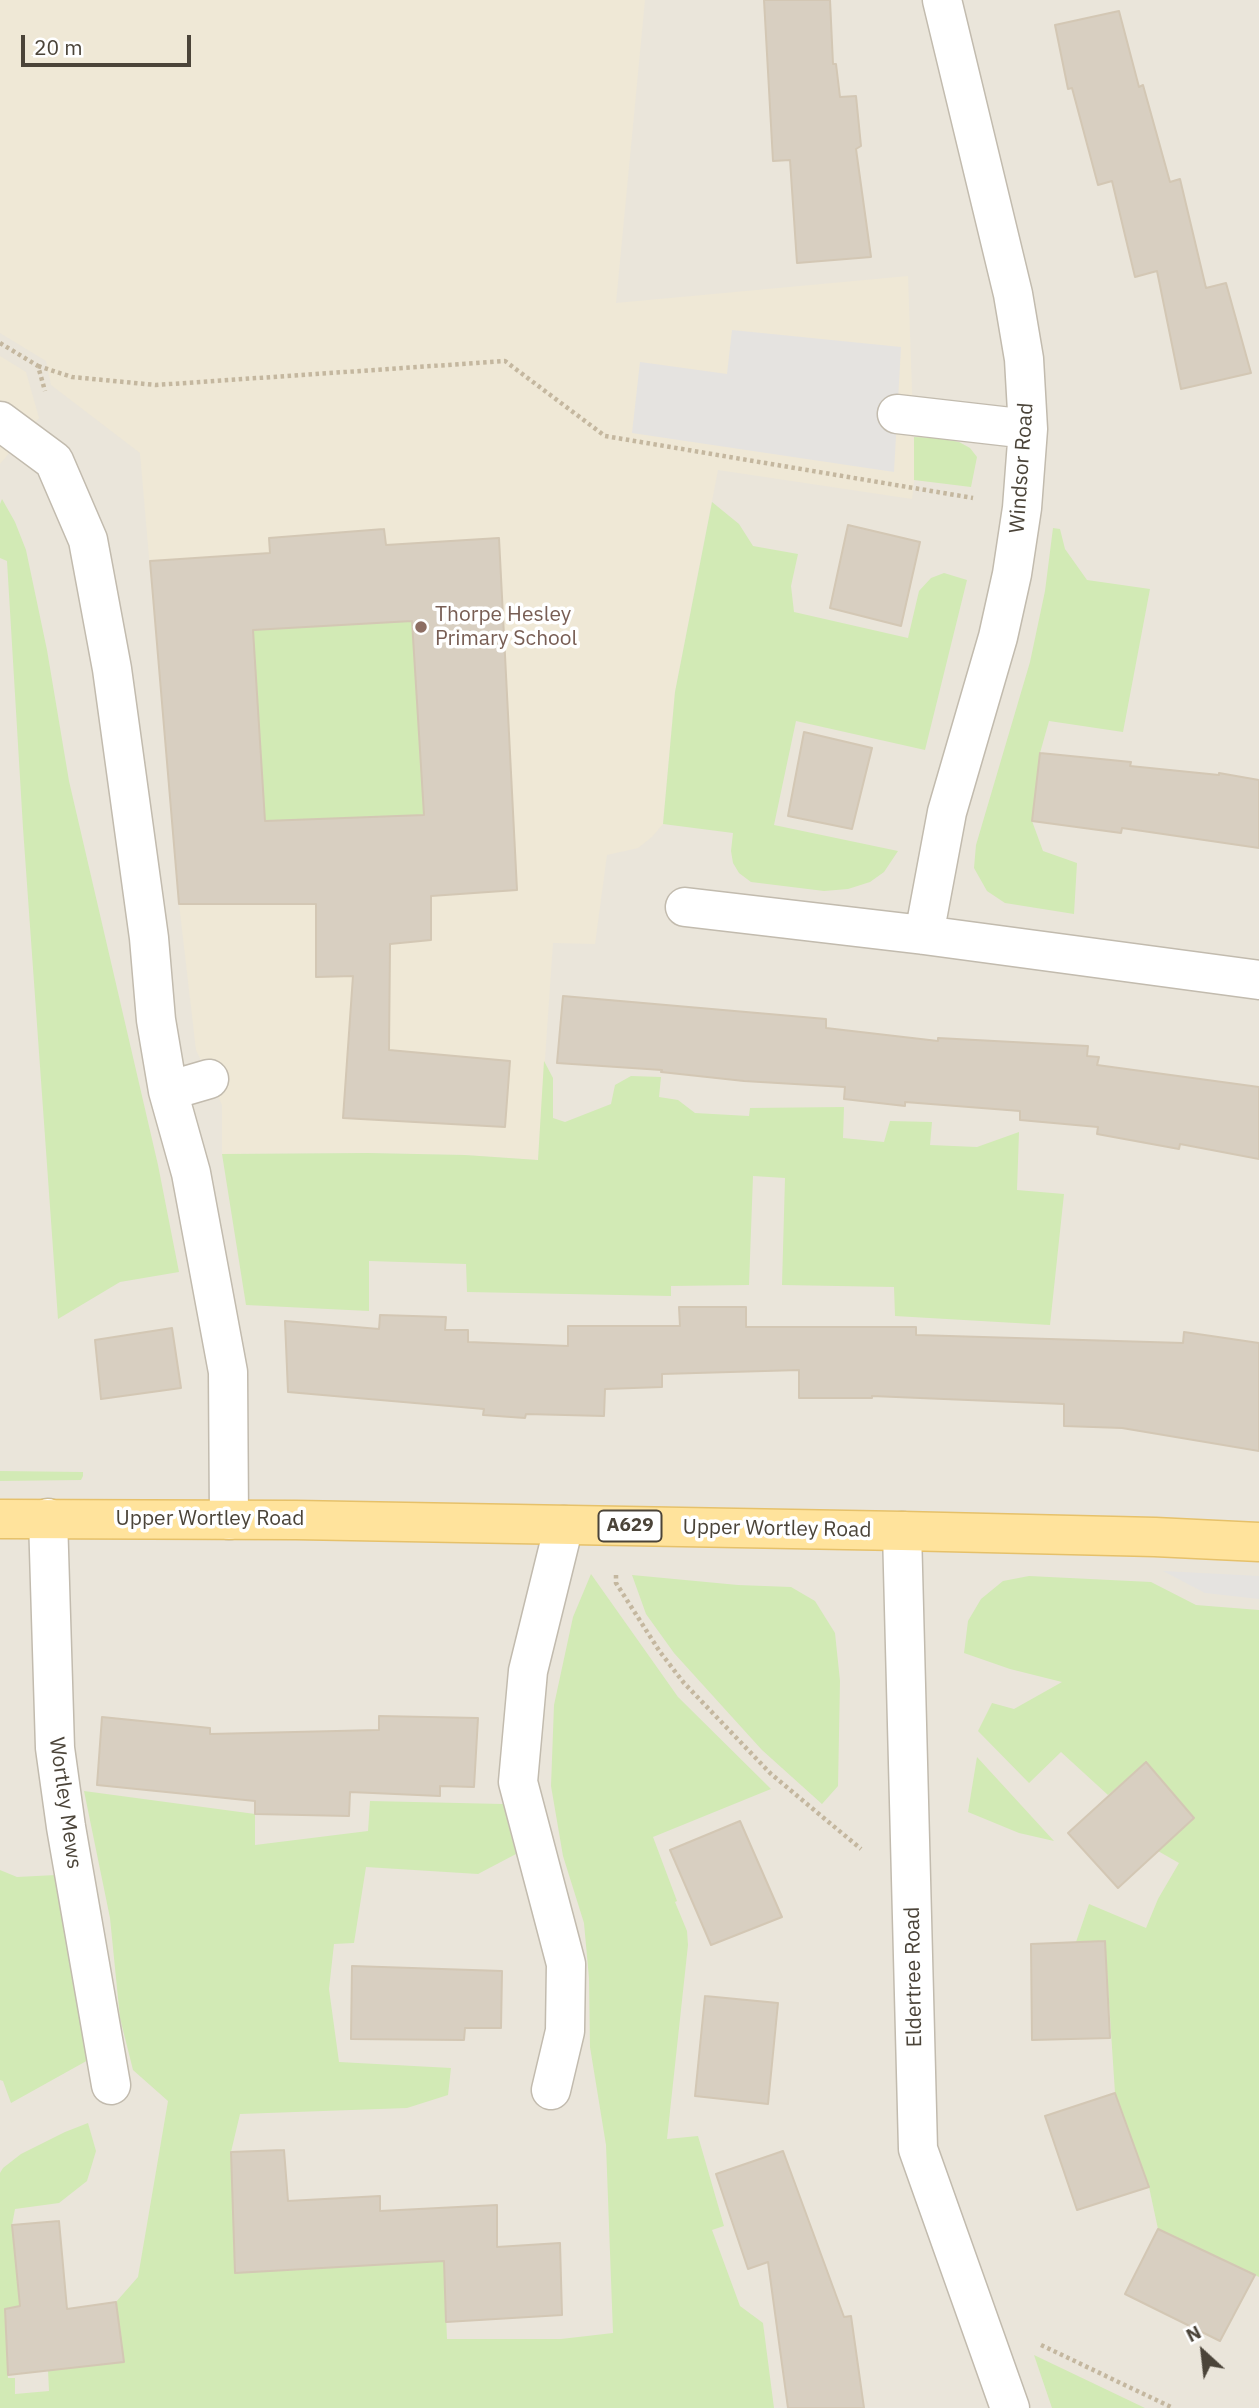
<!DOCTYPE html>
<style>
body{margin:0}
#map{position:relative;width:1259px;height:2408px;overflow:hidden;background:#f6f3ec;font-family:"IBM Plex Sans",sans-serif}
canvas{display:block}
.north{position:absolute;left:1168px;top:2317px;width:70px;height:70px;-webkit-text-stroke:5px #fff;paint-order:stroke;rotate:333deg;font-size:19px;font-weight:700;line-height:28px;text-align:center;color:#4b4439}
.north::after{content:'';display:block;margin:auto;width:24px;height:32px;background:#4b4439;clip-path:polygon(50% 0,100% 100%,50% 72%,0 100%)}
.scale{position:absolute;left:21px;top:35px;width:170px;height:32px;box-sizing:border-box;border:4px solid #4b4439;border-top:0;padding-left:9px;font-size:21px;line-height:24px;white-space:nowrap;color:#4b4439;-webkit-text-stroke:5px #fff;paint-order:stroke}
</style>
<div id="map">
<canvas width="1259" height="2408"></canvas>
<div class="north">N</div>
<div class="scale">20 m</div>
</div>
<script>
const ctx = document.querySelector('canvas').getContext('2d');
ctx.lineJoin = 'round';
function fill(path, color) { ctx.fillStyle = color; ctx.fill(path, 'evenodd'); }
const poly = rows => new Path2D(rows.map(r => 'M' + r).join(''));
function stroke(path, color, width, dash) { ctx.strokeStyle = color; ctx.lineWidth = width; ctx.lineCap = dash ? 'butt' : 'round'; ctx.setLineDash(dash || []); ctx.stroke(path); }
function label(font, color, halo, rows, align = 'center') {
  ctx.font = font + ' "IBM Plex Sans",sans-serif'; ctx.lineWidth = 7; ctx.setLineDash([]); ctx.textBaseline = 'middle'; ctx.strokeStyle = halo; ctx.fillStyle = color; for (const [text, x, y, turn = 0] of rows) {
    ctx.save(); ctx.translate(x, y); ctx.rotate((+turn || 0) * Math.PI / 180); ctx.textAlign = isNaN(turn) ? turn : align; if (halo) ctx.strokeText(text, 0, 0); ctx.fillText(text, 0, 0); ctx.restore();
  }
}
fill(poly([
 [0,0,1259,0,1259,2408,0,2408]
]), '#eae5da');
fill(poly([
 [0,0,645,0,616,303,908,276,915,475,912,499,718,470,675,692,663,824,652,837,638,848,607,855,595,944,553,943,538,1160,465,1155,368,1153,222,1154,222,1105,196,1050,179,904,140,453,51,385,46,361,0,333],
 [0,356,26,372,39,418,0,464]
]), '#efe8d6');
fill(poly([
 [914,437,938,438,959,442,970,448,977,457,971,487,914,480],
 [2,499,15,522,26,550,47,650,69,781,158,1165,179,1272,120,1282,58,1319,23,828,7,561,0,558,0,504],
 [712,502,739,524,753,546,798,554,791,586,794,612,908,638,919,591,931,578,944,573,967,580,925,750,796,721,774,825,898,851,884,872,870,882,848,889,824,891,751,882,739,873,733,863,731,851,733,833,663,824,675,692],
 [1053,528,1060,529,1065,549,1087,580,1150,589,1123,732,1049,721,1040,753,1032,821,1043,851,1077,863,1074,914,1005,903,987,891,974,868,976,845,1030,662,1045,591],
 [412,621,424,815,265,821,253,630],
 [544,1061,553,1078,553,1118,565,1122,611,1104,615,1085,631,1076,661,1077,659,1097,678,1100,695,1113,749,1116,750,1108,844,1107,843,1138,884,1142,890,1121,932,1122,930,1145,977,1147,1019,1132,1017,1190,1064,1194,1050,1325,895,1316,894,1287,782,1285,785,1178,753,1176,749,1285,671,1286,671,1296,467,1292,466,1264,369,1261,369,1311,246,1305,222,1154,368,1153,465,1155,538,1160],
 [0,1471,83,1472,83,1476,81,1480,0,1481],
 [591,1574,678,1697,771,1789,653,1837,677,1901,675,1902,687,1931,688,1945,667,2139,698,2136,724,2226,712,2230,740,2306,763,2323,774,2408,0,2408,0,2173,3,2168,21,2154,65,2132,88,2123,96,2151,87,2181,59,2203,15,2209,12,2225,20,2306,5,2309,8,2378,15,2378,15,2394,49,2391,48,2370,124,2362,116,2302,138,2277,168,2101,133,2070,120,2018,110,1918,84,1791,255,1814,255,1845,368,1831,370,1801,503,1804,516,1854,478,1874,366,1867,354,1943,334,1944,329,1989,339,2062,451,2068,448,2095,407,2108,240,2114,231,2152,235,2273,444,2261,447,2339,561,2339,613,2333,606,2145,590,2047,589,1978,584,1923,563,1856,551,1786,554,1705,573,1617],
 [632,1575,738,1585,791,1587,815,1601,835,1633,840,1681,838,1786,822,1804,762,1750,674,1653,646,1614],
 [1029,1576,1151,1582,1196,1605,1259,1610,1259,2277,1158,2229,1149,2187,1115,2093,1105,1941,1076,1942,1089,1904,1146,1928,1158,1899,1179,1863,1158,1851,1194,1818,1146,1763,1108,1795,1061,1752,1029,1783,978,1731,992,1703,1014,1709,1062,1682,1010,1669,964,1653,968,1621,981,1599,1003,1581],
 [977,1757,1054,1841,1019,1833,968,1812],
 [0,1870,17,1877,56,1875,90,2059,11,2103,3,2081,0,2080],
 [1034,2355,1145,2408,1052,2408]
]), '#d2eab5');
fill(poly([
 [732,330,901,347,894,472,632,433,640,362,727,374],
 [1163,1571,1259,1576,1259,1599,1205,1593]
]), '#e5e3e0');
const building = poly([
 [764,0,830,0,833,64,836,64,840,97,856,96,861,146,856,149,871,257,797,263,790,160,773,161,764,0],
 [1119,11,1139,87,1143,85,1170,182,1180,179,1206,288,1226,283,1251,373,1181,389,1157,271,1135,277,1112,181,1098,185,1072,88,1068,89,1055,25,1119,11],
 [848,525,920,542,901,626,830,608,848,525],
 [384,529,386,545,499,538,517,890,431,896,431,940,390,944,389,1050,510,1061,505,1127,343,1118,353,976,316,977,316,904,179,904,150,561,270,553,269,538,384,529],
 [412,621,424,815,265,821,253,630,412,621],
 [804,732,872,748,852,829,788,816,804,732],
 [1040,753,1131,762,1130,766,1219,775,1219,773,1259,780,1259,848,1122,828,1121,833,1032,821,1040,753],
 [563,996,826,1019,826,1028,938,1041,938,1038,1088,1046,1087,1056,1099,1057,1097,1065,1259,1087,1259,1159,1180,1144,1179,1149,1097,1134,1098,1127,1020,1120,1020,1111,905,1102,905,1106,844,1099,845,1087,744,1081,661,1072,662,1070,557,1063,563,996],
 [679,1307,746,1307,746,1327,916,1327,916,1335,1183,1343,1184,1332,1259,1343,1259,1451,1122,1428,1064,1426,1064,1404,872,1396,872,1398,799,1398,799,1370,662,1374,662,1387,605,1389,604,1416,526,1414,525,1418,483,1415,484,1409,288,1392,285,1321,379,1329,380,1315,446,1317,445,1330,468,1330,468,1342,568,1346,568,1326,680,1326,679,1307],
 [172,1328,181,1388,101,1399,95,1340,172,1328],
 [379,1716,478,1718,474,1787,440,1786,440,1796,350,1792,349,1816,255,1814,255,1801,97,1785,102,1717,210,1728,210,1734,379,1730,379,1716],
 [1146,1762,1194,1818,1118,1888,1068,1833,1146,1762],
 [740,1821,782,1917,711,1945,670,1850,740,1821],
 [1105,1941,1110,2038,1032,2040,1031,1944,1105,1941],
 [352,1966,502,1971,501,2028,465,2028,464,2040,351,2039,352,1966],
 [705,1996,778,2003,768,2104,695,2096,705,1996],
 [1115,2093,1149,2187,1077,2210,1045,2116,1115,2093],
 [284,2150,288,2201,380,2196,380,2211,497,2205,497,2247,560,2243,562,2315,446,2322,444,2261,235,2273,231,2152,284,2150],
 [783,2151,844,2317,851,2316,864,2408,788,2408,768,2262,748,2269,716,2174,783,2151],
 [59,2221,67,2309,116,2302,124,2362,8,2375,5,2309,20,2306,12,2225,59,2221],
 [1158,2229,1255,2275,1220,2341,1125,2294,1158,2229]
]);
fill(building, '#d8cfc1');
stroke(building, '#d3c7b4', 2);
const minor = poly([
 [942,0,1013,294,1024,359,1028,429,1022,508,1012,574,998,637,947,812,924,935,1259,980],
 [897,414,1028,429],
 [0,421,54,461,88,540,112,669,149,938,156,1020,168,1091,191,1173,228,1372,229,1520],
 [685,907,924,935],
 [168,1091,209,1079],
 [48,1518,55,1748,66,1827,111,2085],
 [902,1531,918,2149,1010,2408],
 [551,2090,565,2031,566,1964,518,1782,528,1671,564,1525]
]);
const major = poly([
 [0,1519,296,1520,902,1531,1155,1537,1259,1542]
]);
stroke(minor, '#c2bbae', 41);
stroke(major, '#e6c16a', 41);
stroke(poly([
 [0,343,38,366,45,391],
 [38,366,72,377,156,385,505,361,605,436,973,498],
 [616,1575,616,1583,660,1652,684,1683,771,1774,861,1849],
 [1041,2345,1173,2408]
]), '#c4b79f', 4.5, [3.5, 3.5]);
stroke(minor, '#fff', 38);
stroke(major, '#ffe39c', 38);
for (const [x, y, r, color] of [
 [421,627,7,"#8d6e63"]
]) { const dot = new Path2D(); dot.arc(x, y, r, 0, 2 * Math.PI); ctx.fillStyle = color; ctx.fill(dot); stroke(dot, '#fff', 2.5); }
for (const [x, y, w] of [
 [630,1526,63]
]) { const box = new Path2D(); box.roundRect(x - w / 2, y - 15.5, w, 31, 5); ctx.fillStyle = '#fff'; ctx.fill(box); stroke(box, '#4b4439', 2); }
label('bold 19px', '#4b4439', null, [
 ["A629",630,1526]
]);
label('21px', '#4b4439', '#fff', [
 ["Windsor Road",1022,468,-86],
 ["Upper Wortley Road",210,1519],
 ["Upper Wortley Road",777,1529,1],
 ["Wortley Mews",65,1803,82],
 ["Eldertree Road",914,1977,-91]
]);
label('21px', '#785e54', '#fff', [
 ["Thorpe Hesley",435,615],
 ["Primary School",435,639]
], 'left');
</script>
